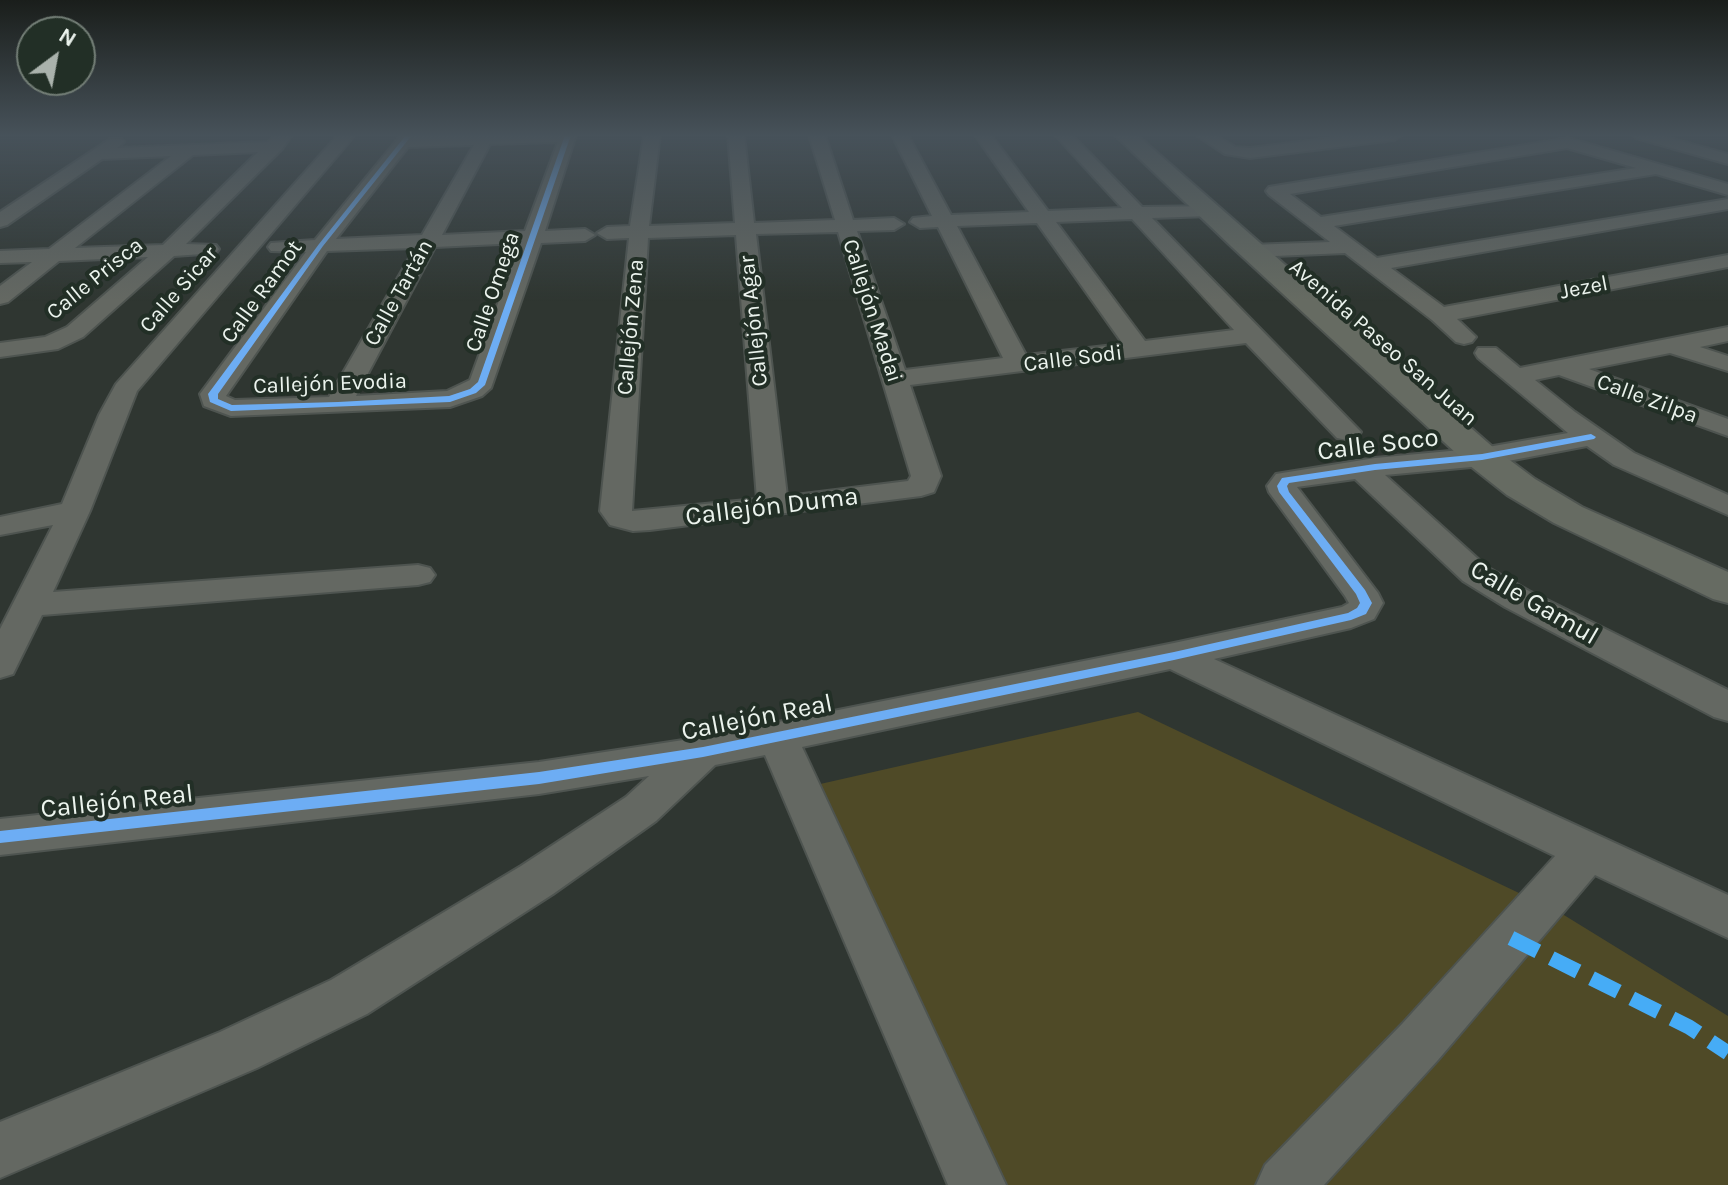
<!DOCTYPE html>
<meta charset="utf-8">
<style>
body{margin:0}
#map{position:relative;width:1728px;height:1185px;overflow:hidden;background:#2f3631;font-family:Karla,sans-serif}
canvas{display:block}
.north{position:absolute;left:16px;top:16px;width:80px;height:80px;box-sizing:border-box;background:#222f26;border:2px solid #737e76;border-radius:50%;rotate:32deg;font-size:22px;font-weight:700;line-height:32px;text-align:center;color:#ecf4ee}
.north::after{content:'';display:block;margin:auto;width:28px;height:36px;background:#aab2ac;clip-path:polygon(50% 0,100% 100%,50% 72%,0 100%)}
</style>
<div id="map">
<canvas width="1728" height="1185"></canvas>
<div class="north">N</div>
</div>
<script>
const ctx = document.querySelector('canvas').getContext('2d');
ctx.lineJoin = 'round';
function fill(path, color) { ctx.fillStyle = color; ctx.fill(path, 'evenodd'); }
const poly = rows => new Path2D(rows.map(r => 'M' + r).join(''));
function stroke(path, color, width, dash) { ctx.strokeStyle = color; ctx.lineWidth = width; ctx.lineCap = dash ? 'butt' : 'round'; ctx.setLineDash(dash || []); ctx.stroke(path); }
function label(font, color, halo, rows, align = 'center') {
  ctx.font = font + ' Karla,sans-serif'; ctx.lineWidth = 8; ctx.setLineDash([]); ctx.textBaseline = 'middle'; ctx.strokeStyle = halo; ctx.fillStyle = color; for (const [text, x, y, turn = 0] of rows) {
    ctx.save(); ctx.translate(x, y); ctx.rotate((+turn || 0) * Math.PI / 180); ctx.textAlign = isNaN(turn) ? turn : align; if (halo) ctx.strokeText(text, 0, 0); ctx.fillText(text, 0, 0); ctx.restore();
  }
}
fill(poly([
 [1138,712,1559,912,1728,1016,1728,1185,946,1185,785,792]
]), '#4f4a27');
const street = poly([
 [275,135,292,135,282,149,186,244,216,245,219,249,216,253,174,256,83,337,58,349,0,357,0,343,45,337,67,327,148,257,59,261,8,302,0,304,0,286,32,262,0,263,0,251,49,249,171,156,102,159,7,225,0,227,0,212,110,139,122,139,124,142,117,148,268,142,275,135],
 [258,152,163,245,75,248,193,155,258,152],
 [338,135,355,135,137,391,90,511,53,592,418,565,430,568,435,575,430,582,418,585,42,615,13,674,0,678,0,629,53,525,0,535,0,517,62,504,99,415,116,384,338,135],
 [401,135,576,135,545,231,585,229,595,235,585,241,541,243,491,388,482,396,450,407,231,416,204,406,200,394,306,252,271,251,268,247,271,243,315,240,401,135],
 [558,142,525,231,442,235,490,144,558,142],
 [474,145,422,235,336,239,408,147,474,145],
 [520,243,470,380,447,391,356,396,435,247,520,243],
 [415,248,329,397,235,400,226,396,327,251,415,248],
 [644,135,660,135,649,226,735,223,728,135,744,135,754,223,835,220,809,135,825,135,853,220,894,218,904,224,894,230,857,231,905,370,1003,358,938,227,920,228,910,222,913,218,932,216,892,135,908,135,951,215,1029,212,975,135,991,135,1048,211,1122,208,1055,135,1072,135,1142,207,1216,206,1218,210,1216,214,1209,216,1152,218,1361,432,1357,438,1347,440,1337,438,1246,343,910,385,941,476,934,492,921,496,650,530,633,531,610,525,600,511,629,238,607,239,597,233,607,227,630,226,644,135],
 [1132,219,1234,330,1145,341,1056,222,1132,219],
 [1037,223,1123,344,1026,355,957,226,1037,223],
 [838,232,911,476,908,481,787,496,756,234,838,232],
 [736,235,757,499,632,511,648,238,736,235],
 [1196,135,1215,135,1235,147,1250,148,1356,135,1402,135,1394,140,1250,158,1225,154,1196,135],
 [1633,135,1659,135,1728,154,1728,164,1636,138,1633,135],
 [1568,138,1728,184,1728,195,1656,174,1334,226,1377,258,1728,199,1728,209,1391,268,1444,307,1728,255,1728,267,1457,319,1476,337,1472,342,1464,344,1456,342,1432,320,1345,253,1251,257,1241,251,1251,245,1330,242,1269,195,1266,191,1269,187,1568,138],
 [1567,148,1636,168,1321,217,1290,194,1567,148],
 [1728,327,1728,341,1700,347,1728,356,1728,371,1670,353,1589,369,1728,419,1728,436,1559,375,1535,380,1575,412,1634,453,1728,495,1728,515,1614,465,1587,446,1482,466,1385,475,1487,567,1529,591,1728,690,1728,721,1714,717,1505,607,1463,581,1355,479,1297,487,1378,593,1383,603,1374,619,1351,628,1214,659,1728,895,1728,938,1595,875,1438,1060,1324,1185,1256,1185,1265,1165,1402,1024,1555,856,1170,669,802,747,1006,1185,948,1185,765,755,715,765,656,821,553,894,367,1014,257,1068,0,1178,0,1122,220,1032,331,980,521,866,626,797,649,776,539,794,0,855,0,819,539,762,703,737,1174,643,1342,607,1349,603,1345,596,1269,492,1267,486,1276,474,1375,458,1482,448,1568,433,1478,358,1475,353,1478,348,1496,348,1520,368,1728,327]
]);
const secondary = poly([
 [1115,135,1137,135,1495,449,1535,479,1582,507,1728,572,1728,603,1713,599,1554,523,1507,495,1469,465,1232,247,1115,135]
]);
stroke(street, '#4e5450', 4);
stroke(secondary, '#4e5450', 4);
fill(street, '#646862');
fill(secondary, '#666b62');
stroke(poly([
 [1511,938,1689,1027,1728,1053]
]), '#46acf6', 15, [30, 15]);
fill(poly([
 [406,135,412,135,323,246,218,394,218,399,232,405,338,402,449,396,470,389,478,382,565,135,571,135,485,385,476,393,450,402,231,411,210,402,208,394,319,244,406,135],
 [1591,434,1596,437,1594,439,1482,460,1375,470,1289,483,1287,486,1289,492,1365,590,1372,603,1366,614,1351,620,1174,660,703,757,539,784,0,843,0,831,539,772,703,747,1174,652,1348,613,1357,608,1360,603,1356,594,1279,492,1277,486,1282,478,1375,464,1482,454,1591,434]
]), '#6dadf4');
const sky = ctx.createLinearGradient(0, 0, 0, 301);
sky.addColorStop(0, '#1a1e1b');
sky.addColorStop(0.45, '#47525a');
sky.addColorStop(1, '#47525a00');
ctx.fillStyle = sky;
ctx.fillRect(0, 0, 1728, 301);
label('22px', '#ecf4ee', '#222f26', [
 ["Calle Prisca",95,279,-39],
 ["Jezel",1584,288,-11],
 ["Calle Sicar",179,290,-49],
 ["Calle Ramot",262,292,-54],
 ["Calle Omega",493,292,-71],
 ["Calle Tartán",399,293,-61],
 ["Callejón Madai",872,311,72],
 ["Callejón Agar",754,321,-96],
 ["Callejón Zena",631,327,-85],
 ["Avenida Paseo San Juan",1383,343,41],
 ["Calle Sodi",1073,359,-7],
 ["Callejón Evodia",330,384,-2],
 ["Calle Zilpa",1647,399,20]
]);
label('26px', '#ecf4ee', '#222f26', [
 ["Calle Soco",1378,445,-7],
 ["Callejón Duma",772,507,-7],
 ["Calle Gamul",1534,603,30],
 ["Callejón Real",757,718,-11],
 ["Callejón Real",117,802,-6]
]);
</script>
